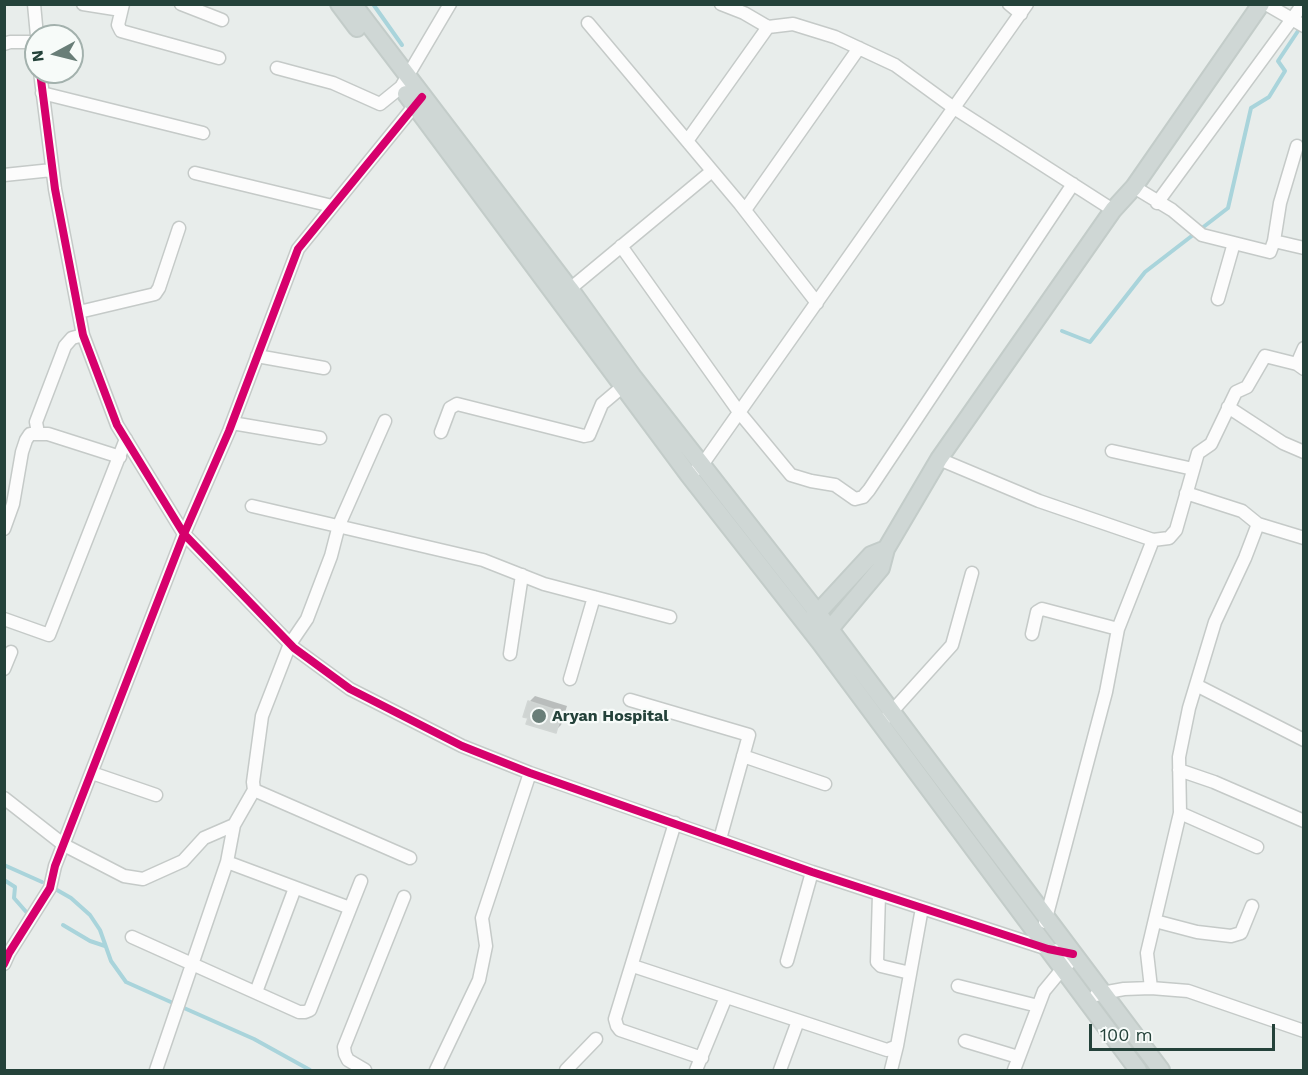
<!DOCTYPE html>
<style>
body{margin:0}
#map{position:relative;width:1308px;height:1075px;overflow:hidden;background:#e8edeb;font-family:"Work Sans",sans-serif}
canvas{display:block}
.frame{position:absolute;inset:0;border:6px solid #24423a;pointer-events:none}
.north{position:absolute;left:24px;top:24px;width:60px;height:60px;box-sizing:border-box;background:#f7fbf9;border:2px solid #a3b1ad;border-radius:50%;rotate:263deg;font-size:16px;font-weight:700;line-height:24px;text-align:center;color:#24423a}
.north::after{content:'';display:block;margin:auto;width:21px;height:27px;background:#697e78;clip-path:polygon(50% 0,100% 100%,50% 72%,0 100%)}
.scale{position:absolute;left:1089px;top:1024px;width:186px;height:27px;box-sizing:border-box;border:3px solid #24423a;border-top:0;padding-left:8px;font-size:18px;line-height:21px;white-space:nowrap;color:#24423a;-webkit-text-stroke:4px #f7fbf9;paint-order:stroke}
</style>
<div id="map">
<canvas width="1308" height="1075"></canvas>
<div class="frame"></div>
<div class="north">N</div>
<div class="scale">100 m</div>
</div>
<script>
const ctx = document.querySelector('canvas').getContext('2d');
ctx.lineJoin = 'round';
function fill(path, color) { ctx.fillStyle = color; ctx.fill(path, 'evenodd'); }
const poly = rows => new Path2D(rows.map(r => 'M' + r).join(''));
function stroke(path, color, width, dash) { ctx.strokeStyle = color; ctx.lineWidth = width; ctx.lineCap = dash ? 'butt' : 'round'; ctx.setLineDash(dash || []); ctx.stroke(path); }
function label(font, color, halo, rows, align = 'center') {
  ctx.font = font + ' "Work Sans",sans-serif'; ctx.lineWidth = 4.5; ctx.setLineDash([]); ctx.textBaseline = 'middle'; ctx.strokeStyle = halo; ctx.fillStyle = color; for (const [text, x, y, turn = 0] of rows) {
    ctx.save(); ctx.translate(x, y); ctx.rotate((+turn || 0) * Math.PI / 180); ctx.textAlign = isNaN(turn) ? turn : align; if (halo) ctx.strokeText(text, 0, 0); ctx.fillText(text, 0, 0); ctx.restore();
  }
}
fill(poly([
 [535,696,567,706,561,725,555,731,529,702]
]), '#0003');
stroke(poly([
 [373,4,402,45],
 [1062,331,1090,342,1145,272,1228,208,1251,108,1269,97,1285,71,1278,61,1300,28],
 [4,865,42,882],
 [4,880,15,887,14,898,28,914],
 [57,890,71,898,90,915,100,930,111,961,126,982,173,1003],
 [63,925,90,941,105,946],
 [184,1008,254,1039,310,1070]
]), '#a9d4db', 4);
const building = poly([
 [528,701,562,712,556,733,526,724,528,718,523,717,528,701]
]);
fill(building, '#cfd4d2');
stroke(building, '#d1d6d4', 1.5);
const minor = poly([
 [34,4,37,36],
 [83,4,121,10],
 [123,4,118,25,121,31,219,58],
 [181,4,222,20],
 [721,4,744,13,768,27],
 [1009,4,1021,14],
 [1266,4,1304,26],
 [588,23,740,204,817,303],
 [4,44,10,42,36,42],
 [277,68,333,83,380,104,401,87,450,4],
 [40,72,55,189,83,335,117,425,184,534,294,648,350,689,462,746,530,773,812,872,1048,949,1073,954],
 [42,93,203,133],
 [687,141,768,27,793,24,835,37,895,65,954,108,1113,210],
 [195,173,332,206],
 [4,175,52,170],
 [1134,187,1172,210,1202,235,1270,252,1274,241,1304,248],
 [1157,203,1303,4],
 [745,210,859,48],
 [1274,241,1280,203,1297,146],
 [621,246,739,412,791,475,811,481,835,485,855,499,863,497,869,490,1073,184],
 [565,293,712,171],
 [1218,299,1234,243],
 [79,312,155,294,159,288,179,228],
 [257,356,324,368],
 [1297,364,1304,348],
 [1228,407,1283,443,1304,452],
 [385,421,339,525,331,556,307,619,290,644,262,716,253,782,254,790,410,858],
 [232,423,320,438],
 [441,432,450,408,457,404,584,436,589,435,602,404,628,382],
 [38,433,36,422,65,346,72,338,83,335],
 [1112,451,1193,469],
 [939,459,1039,501,1153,540,1169,538,1176,530,1198,453,1211,444,1236,392,1247,387,1265,356,1297,364,1304,369],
 [696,470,702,465,1027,4],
 [1186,493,1242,511,1258,524,1304,538],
 [252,506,483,560,544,584,670,617],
 [4,529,13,504,22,452,26,440,30,434,48,434,120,457],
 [4,619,49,635,126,439],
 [1032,634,1037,612,1042,609,1118,629],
 [510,654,522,575],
 [4,669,11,652],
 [570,679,594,597],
 [1196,685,1304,740],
 [630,700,749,735,720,839],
 [887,717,952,645,972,573],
 [743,756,825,784],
 [1179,770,1214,782,1304,821],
 [92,773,156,795],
 [4,798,64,845,124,876,143,879,183,861,204,838,234,825],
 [1180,813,1257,847],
 [675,823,615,1019,617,1026,620,1030,702,1058],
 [227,862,350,908],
 [879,894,877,962,881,966,910,973],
 [1155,921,1197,932,1231,936,1241,933,1252,906],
 [1045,922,1106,692,1118,629,1153,540],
 [132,937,299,1012,305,1012,310,1010,361,881],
 [787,961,812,872],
 [4,964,9,953,50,888,55,866,184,534,229,431,298,249,420,99],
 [633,966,887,1050,897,1046,922,908],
 [958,986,1038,1006],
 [1151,988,1147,953,1180,813,1179,757,1189,708,1215,622,1245,558,1258,524],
 [256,992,295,888],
 [1096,995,1102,993,1124,989,1151,988,1188,991,1304,1031],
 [965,1041,1018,1057],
 [156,1070,227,862,234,825,254,790],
 [365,1070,348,1060,345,1054,344,1047,404,897],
 [436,1070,479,980,486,946,482,918,530,773],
 [566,1070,596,1039],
 [696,1070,726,997],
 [780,1070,798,1021],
 [891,1070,897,1046],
 [1014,1070,1044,991,1063,968,1076,957]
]);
const major = poly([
 [339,4,357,28],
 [353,4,570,289,634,378,817,612,1161,1070],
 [406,94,688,474,819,641,1138,1070],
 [811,620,871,555,886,549],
 [824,636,881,568,886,549,939,459,1113,210,1134,187,1261,4]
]);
stroke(minor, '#c5cac8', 15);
stroke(major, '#c3ccc9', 20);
stroke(minor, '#fcfcfc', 12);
stroke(major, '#cfd7d5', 16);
stroke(poly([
 [40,72,55,189,83,335,117,425,184,534,294,648,350,689,462,746,530,773,812,872,1048,949,1073,954],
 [4,964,9,953,50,888,55,866,184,534,229,431,298,249,422,97]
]), '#d6006c', 8);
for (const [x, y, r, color] of [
 [539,716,8,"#697e78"]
]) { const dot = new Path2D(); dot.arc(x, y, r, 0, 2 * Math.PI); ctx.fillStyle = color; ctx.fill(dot); stroke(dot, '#f7fbf9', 2); }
label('bold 16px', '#24423a', '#f7fbf9', [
 ["Aryan Hospital",552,716]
], 'left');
</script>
